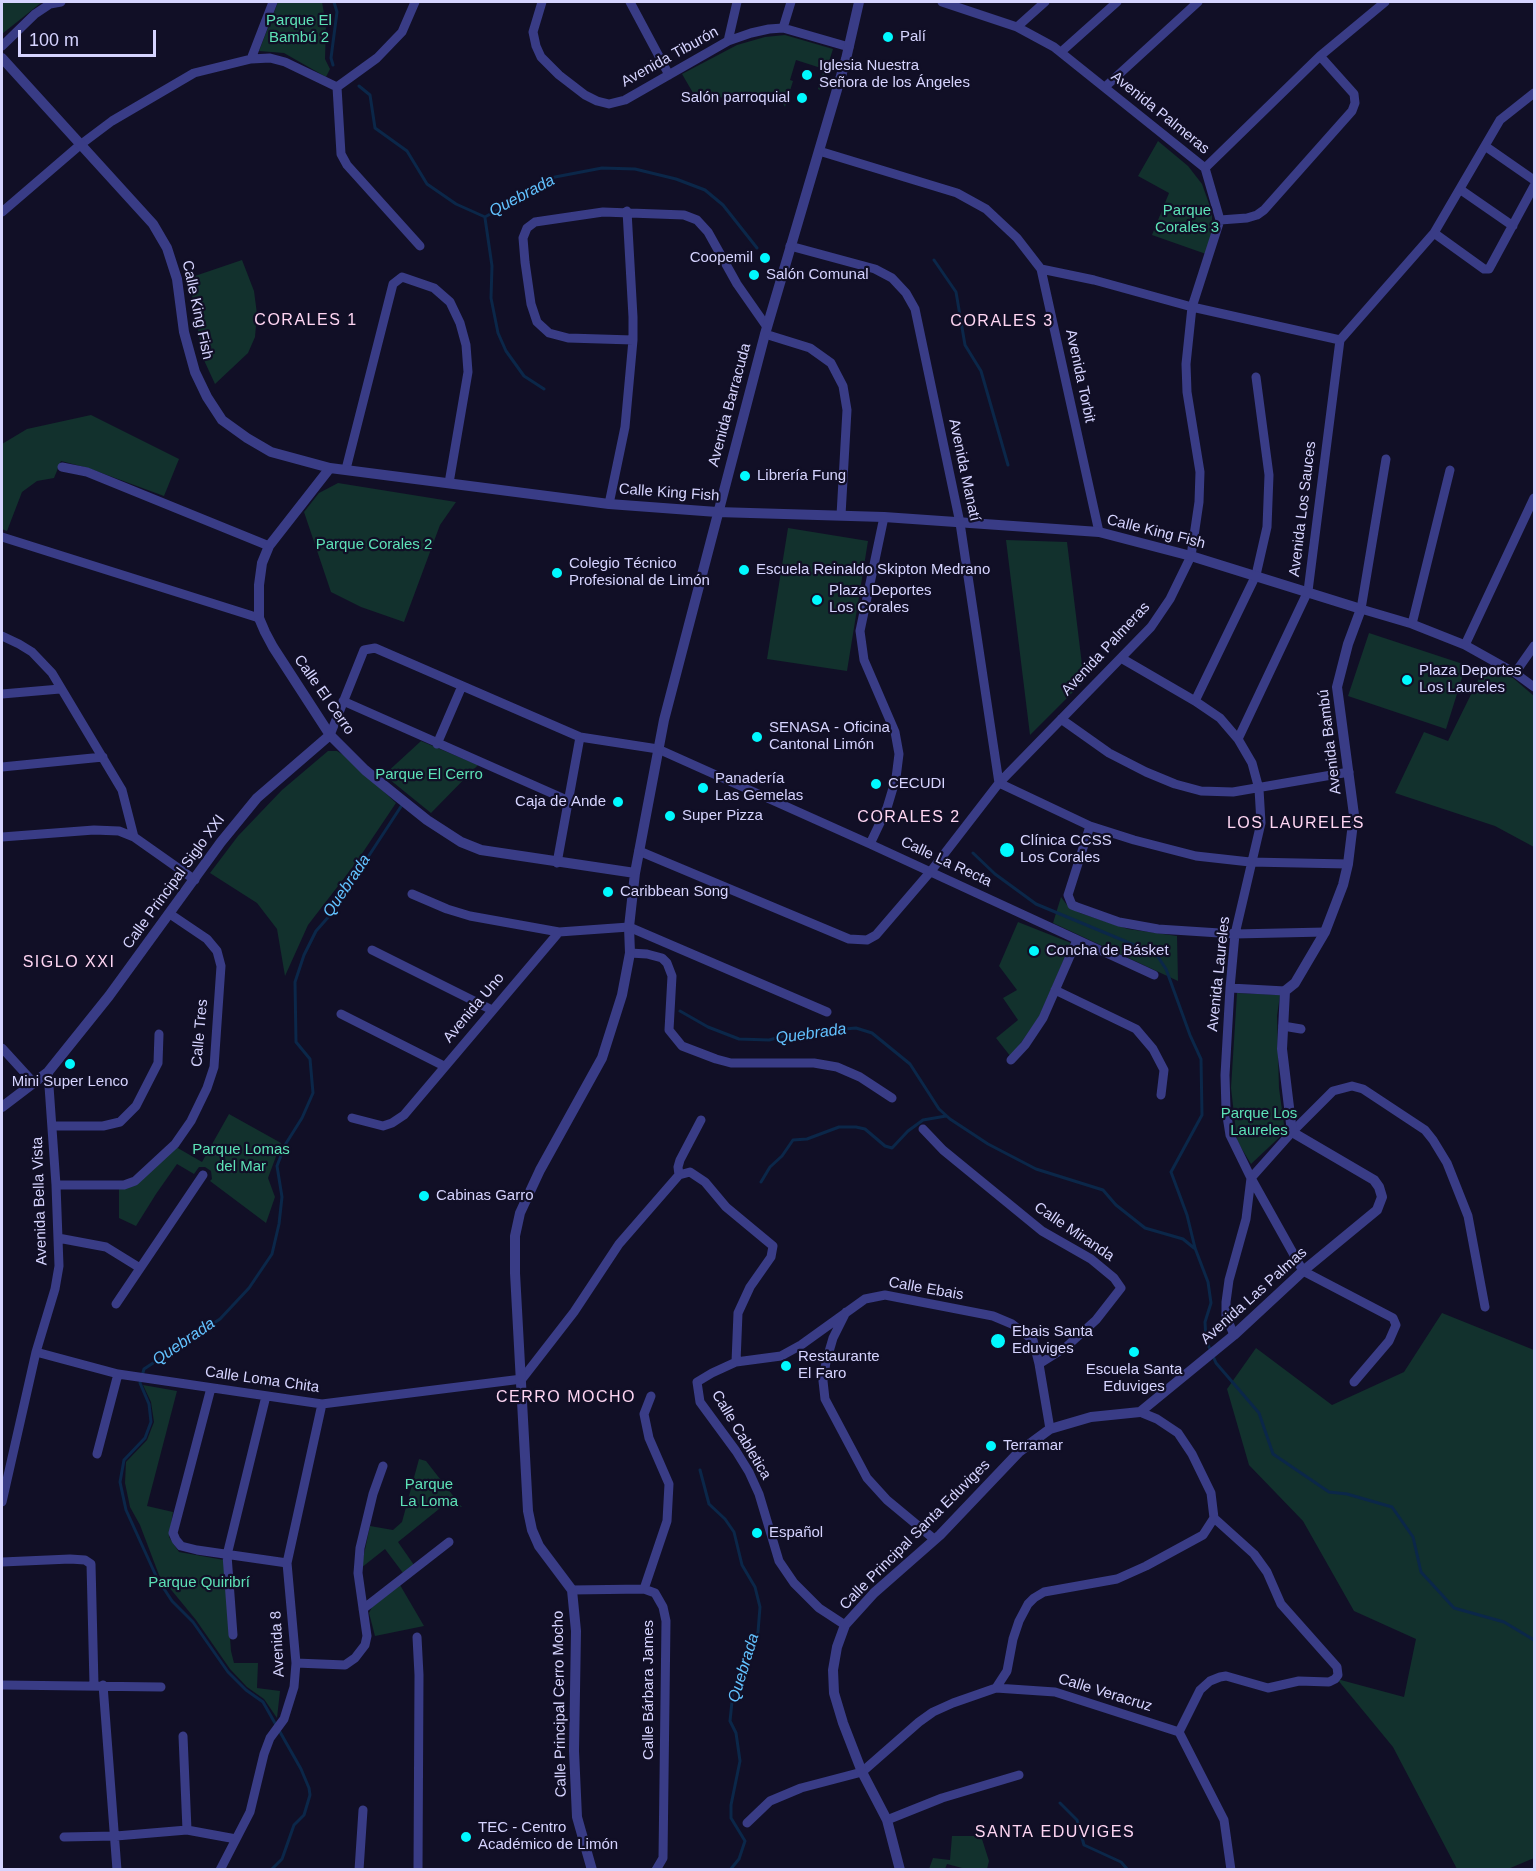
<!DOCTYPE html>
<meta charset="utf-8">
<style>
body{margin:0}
#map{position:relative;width:1536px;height:1871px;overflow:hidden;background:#110f26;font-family:Helvetica,sans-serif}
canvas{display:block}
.frame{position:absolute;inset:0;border:3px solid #d6d4ff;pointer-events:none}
.scale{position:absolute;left:18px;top:30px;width:138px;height:27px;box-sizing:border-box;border:3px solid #d6d4ff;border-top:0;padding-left:8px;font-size:18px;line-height:21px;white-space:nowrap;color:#d6d4ff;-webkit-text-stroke:4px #110f26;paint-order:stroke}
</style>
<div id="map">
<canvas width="1536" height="1871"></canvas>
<div class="frame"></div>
<div class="scale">100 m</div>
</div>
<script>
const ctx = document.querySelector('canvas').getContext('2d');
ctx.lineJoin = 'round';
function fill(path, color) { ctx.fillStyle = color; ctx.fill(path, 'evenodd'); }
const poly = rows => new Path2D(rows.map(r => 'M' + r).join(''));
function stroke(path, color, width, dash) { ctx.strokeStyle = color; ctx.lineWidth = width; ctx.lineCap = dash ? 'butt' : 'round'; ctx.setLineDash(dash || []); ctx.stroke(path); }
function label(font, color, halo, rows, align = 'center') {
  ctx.font = font + ' Helvetica,sans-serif'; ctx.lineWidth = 4.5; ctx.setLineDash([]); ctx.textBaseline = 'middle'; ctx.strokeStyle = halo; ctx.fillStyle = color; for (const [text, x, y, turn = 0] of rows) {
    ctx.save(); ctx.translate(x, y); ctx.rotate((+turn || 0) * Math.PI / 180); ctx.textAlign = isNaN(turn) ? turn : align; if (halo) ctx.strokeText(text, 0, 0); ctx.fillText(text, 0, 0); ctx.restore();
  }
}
fill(poly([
 [2,2,42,2,2,34],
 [278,2,322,2,326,25,325,59,330,69,326,77,284,53,259,51],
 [785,35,833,49,820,90,818,89,824,69,796,60,790,80,793,81,785,107,779,96,696,98,682,74,737,45,765,37],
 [1158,141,1188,166,1202,184,1212,212,1212,231,1206,254,1152,235,1169,193,1138,176],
 [242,260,254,291,257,314,255,337,248,353,215,384,203,358,189,278],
 [91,415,179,459,164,496,88,468,61,461,54,478,37,481,22,492,7,531,2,529,2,444,27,429],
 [338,483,456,502,440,525,404,622,361,607,331,592,304,512,319,493],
 [788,528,868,541,847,671,767,659],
 [1006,540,1067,542,1084,681,1030,735],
 [1369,633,1466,665,1446,729,1348,696],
 [1484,668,1513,678,1534,696,1534,847,1495,826,1395,793,1424,732,1448,741],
 [421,741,478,765,431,813,384,775],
 [328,751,337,751,347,757,396,803,355,864,308,925,285,976,277,929,257,903,210,873,238,836,282,790],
 [1061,897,1067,905,1080,913,1128,929,1177,936,1178,981,1053,923],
 [1018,922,1071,943,1039,1017,1011,1057,996,1038,1018,1020,1003,998,1017,990,999,966],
 [1237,993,1280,995,1277,1016,1279,1088,1285,1132,1251,1164,1237,1141,1231,1088],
 [229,1114,281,1143,268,1178,275,1197,266,1223,210,1181,212,1179,211,1171,205,1167,199,1167,194,1174,177,1164,156,1194,136,1226,119,1218,119,1188,176,1147,202,1162],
 [1442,1313,1534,1350,1534,1858,1508,1869,1457,1869,1393,1747,1337,1679,1404,1697,1416,1639,1354,1611,1303,1521,1249,1465,1227,1389,1256,1348,1332,1405,1404,1372],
 [143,1385,177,1391,147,1506,173,1512,169,1537,179,1552,224,1560,231,1651,234,1663,258,1663,257,1688,280,1691,277,1718,264,1699,247,1687,230,1669,196,1620,159,1575,140,1525,130,1507,125,1483,126,1462,147,1440,154,1422,151,1402],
 [419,1459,426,1461,462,1507,444,1505,398,1542,414,1565,403,1573,385,1549,361,1568,370,1526,393,1530,402,1522],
 [400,1585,424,1626,375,1636,369,1613,372,1607],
 [952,1836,981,1836,989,1861,987,1869,966,1869,947,1864,945,1869,929,1869,933,1858,950,1860]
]), '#12312d');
stroke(poly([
 [333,65,331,58,337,12,334,2],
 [359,86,370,95,375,128,407,151,427,184,456,204,485,217],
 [485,217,555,177,602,168,635,169,676,179,705,190,723,205,757,248],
 [485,218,492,266,491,298,498,333,506,351,524,376,544,389],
 [934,260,956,292,965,345,981,371,1008,465],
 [973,853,995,874,1036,904,1156,954,1166,969,1190,1035,1201,1059,1202,1115,1171,1172,1187,1215,1195,1248,1208,1282,1211,1303,1205,1322,1206,1340,1216,1363,1259,1413,1273,1454,1329,1492,1347,1494,1392,1507,1413,1537,1421,1572,1454,1608,1504,1622,1534,1640],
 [680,1011,708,1027,739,1039,769,1040,796,1033,856,1028,872,1033,910,1064,939,1109,950,1119,988,1144,1036,1169,1103,1190,1116,1205,1145,1228,1183,1239,1194,1248],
 [761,1182,770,1167,782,1156,793,1140,807,1139,839,1127,856,1127,865,1129,885,1146,892,1148,908,1131,923,1120,946,1116],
 [700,1470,709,1504,725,1519,734,1532,742,1565,755,1587,760,1607,758,1632,752,1651,733,1692,730,1721,736,1733,740,1761,731,1805,731,1818,745,1841,739,1859,730,1870],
 [1060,1803,1077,1820,1084,1845,1121,1862,1128,1870],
 [271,1870,282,1859,294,1825,304,1815,310,1795,309,1788,301,1769,263,1702,246,1690,228,1672,193,1622,172,1601,157,1578,126,1510,120,1482,124,1460,145,1438,151,1422,149,1404,140,1383,144,1369,220,1319,249,1288,272,1254,279,1224,282,1197,277,1166,285,1145,302,1118,313,1093,310,1059,296,1042,295,982,304,955,316,931,331,914,346,885,368,857,402,805]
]), '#0b2749', 3);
stroke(poly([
 [542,2,533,32,536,46,541,57,559,75,585,95,597,101,609,104,625,100,728,41,751,33,769,29,783,28,849,47],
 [630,2,669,75],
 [1017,27,1045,2],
 [783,28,791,2],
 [728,41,737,2],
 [2,46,35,14,50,4,61,2],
 [1061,52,1117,2],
 [251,59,273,2],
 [337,87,377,58,402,32,415,2],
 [1105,87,1198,2],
 [1485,146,1534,180],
 [819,151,957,193,986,209,1017,238,1041,269,1099,532],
 [1205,168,1320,56,1385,2],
 [1461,190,1513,226],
 [2,212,80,145,112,121,194,73,251,59,270,58,285,62,337,87,341,154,347,165,420,246],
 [1220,220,1247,218,1257,215,1264,210,1352,111,1355,103,1354,94,1320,56],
 [1434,233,1484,269,1489,269,1534,186],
 [790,246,875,269,892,278,906,293,915,309,960,523,999,783,1090,826,1134,840,1196,856,1250,862,1348,864],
 [1041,269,1094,280,1192,307,1340,340],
 [765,334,810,348,831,363,843,386,847,410,841,515],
 [633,340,568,338,549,333,537,322,531,304,525,262,523,238,527,228,535,222,603,212,684,215,697,220,708,232,737,284,767,327],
 [1340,340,1434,233,1500,120,1534,93],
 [1386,459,1361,609,1412,624,1465,645,1515,673,1534,687],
 [62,467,87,472,269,546],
 [346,469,393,284,402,277,434,288,450,302,460,323,466,345,468,372,449,483],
 [609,504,625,427,633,340,633,317,627,211],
 [2,537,259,618],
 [1412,624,1450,470],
 [2,636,19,644,32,652,52,673,122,790,134,837],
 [1465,645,1534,498],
 [1121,658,1195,701,1220,718,1238,739,1252,763,1259,789,1261,823,1235,934,1230,988,1225,1075,1226,1110,1230,1135,1251,1178,1303,1271,1393,1318,1396,1325,1389,1341,1354,1382],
 [1515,673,1534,646],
 [2,694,60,689],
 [343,701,567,800],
 [1195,701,1256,575,1267,527,1269,475,1256,377],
 [1061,719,1109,753,1146,772,1175,784,1201,791,1233,792,1349,772],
 [330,735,364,650,375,648,580,737,658,749,870,844,1154,975],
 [1238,739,1308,591,1340,340],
 [437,744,462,686],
 [2,767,103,757],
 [1090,826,1068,895,1072,905,1077,907,1119,922,1158,929,1235,934,1325,932],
 [2,837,94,830,119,831,134,837,195,880],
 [870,844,887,808,896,778,899,754,895,732,864,660,860,631,884,517],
 [639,851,849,939,867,940,876,935,931,871,999,783,1151,627,1170,599,1191,556,1199,502,1200,472,1187,392,1186,364,1192,307,1220,220,1205,168,1054,47,1017,27,942,2],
 [557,863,580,737],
 [412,894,447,909,470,916,559,932],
 [372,950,492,1010],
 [630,953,647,954,662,958,667,963,672,976,669,1030,682,1046,716,1059,731,1063,814,1063,837,1067,860,1077,892,1098],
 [1230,988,1285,991],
 [1055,990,1136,1029,1153,1049,1164,1070,1161,1095],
 [341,1014,444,1066],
 [1283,1026,1301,1029],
 [2,1048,34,1083],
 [1011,1060,1025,1045,1043,1018,1077,940],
 [352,1118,383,1126,392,1123,404,1115,559,932,629,927,827,1012],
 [53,1126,103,1126,120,1122,136,1106,158,1063,159,1034],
 [923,1129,943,1150,1042,1231,1091,1259,1114,1278,1121,1288,1096,1320,1066,1347,1039,1364],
 [679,1175,678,1167,680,1160,701,1120],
 [1251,1178,1292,1132,1333,1091,1352,1086,1363,1089,1425,1130,1433,1140,1447,1163,1468,1216,1485,1307],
 [56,1185,124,1185,135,1181,175,1144,191,1121,207,1088,214,1067,221,966,217,951,207,939,170,914],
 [58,1238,106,1247,140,1268],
 [116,1304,203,1175],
 [846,1312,833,1338,826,1362,823,1381,825,1399,867,1478,887,1500,934,1539],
 [1234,1335,1226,1316,1226,1302,1229,1280,1246,1219,1251,1178],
 [36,1352,118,1374,322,1404,522,1379,574,1312,619,1244,679,1175,690,1172,705,1182,726,1207,773,1246,771,1257,750,1287,738,1313,736,1362,712,1373,697,1382,700,1402,736,1451,749,1472,759,1494,779,1561,794,1583,819,1608,845,1625],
 [736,1362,781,1356,801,1345,865,1299,885,1295,993,1316,1012,1324,1033,1340,1039,1364,1050,1429],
 [211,1388,173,1533,176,1540,181,1546,197,1550,287,1563],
 [97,1454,118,1374],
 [2,1502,36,1352,55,1289,59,1266,56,1185,48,1072],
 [2,1562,70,1559,85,1560,91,1564,94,1685],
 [644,1589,667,1521,669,1484,649,1438,644,1414,651,1396],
 [572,1590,644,1589,655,1593,663,1607,666,1621,663,1858,656,1870],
 [363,1609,449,1542],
 [233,1635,227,1555,266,1396],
 [417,1637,419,1675,418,1870],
 [296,1663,345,1665,355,1658,365,1645,367,1636,358,1573,360,1548,373,1494,383,1466],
 [2,1685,161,1687],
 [103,1685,117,1870],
 [996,1688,1007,1671,1013,1639,1019,1621,1028,1604,1034,1598,1044,1592,1117,1579,1146,1566,1203,1535,1214,1518,1211,1493,1192,1454,1178,1433,1157,1419,1140,1412],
 [1179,1732,1200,1690,1210,1681,1220,1677,1226,1676,1268,1688,1299,1681,1329,1682,1335,1679,1338,1675,1337,1667,1281,1604,1267,1572,1254,1554,1214,1518],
 [183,1736,187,1830],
 [887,1820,942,1798,1019,1775],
 [747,1823,770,1801,801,1788,862,1772,919,1722,933,1712,953,1703,996,1688,1055,1692,1179,1732,1224,1820,1231,1870],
 [64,1837,116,1836,187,1830,236,1839],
 [220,1870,250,1812,264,1754,270,1738,284,1719,294,1687,296,1663,287,1563,322,1404],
 [359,1870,363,1810]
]), '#393c86', 9);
stroke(poly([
 [2,58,153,224,167,248,177,279,184,332,195,372,207,397,222,420,247,438,271,452,330,468,609,504,717,512,884,517,1099,532,1191,556,1361,609,1348,644,1337,687,1354,815,1348,864,1343,885,1325,932,1295,983,1285,991,1282,1049,1292,1132,1374,1180,1379,1187,1382,1197,1377,1210,1303,1271,1234,1335,1140,1412,1091,1417,1050,1429,1035,1440,1019,1452,940,1535,874,1593,845,1625,837,1647,833,1670,834,1693,843,1723,862,1772,887,1820,900,1870],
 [330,468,269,546,262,563,259,585,259,618,265,632,273,647,330,735,365,770,397,796,427,820,461,842,481,850,635,873],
 [2,1107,48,1072,109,996,221,842,257,798,330,735],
 [592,1870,577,1817,574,1751,576,1631,572,1590,539,1546,532,1530,528,1511,515,1273,515,1236,520,1213,540,1170,602,1058,622,995,630,953,629,927,635,873,664,720,765,334,846,59,859,2]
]), '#393c86', 10);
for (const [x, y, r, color] of [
 [888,37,6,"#00f9ff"],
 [807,75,6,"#00f9ff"],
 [802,98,6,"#00f9ff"],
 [765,258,6,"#00f9ff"],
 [754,275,6,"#00f9ff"],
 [745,476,6,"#00f9ff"],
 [744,570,6,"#00f9ff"],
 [557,573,6,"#00f9ff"],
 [817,600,6,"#00f9ff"],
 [1407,680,6,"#00f9ff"],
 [757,737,6,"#00f9ff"],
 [876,784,6,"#00f9ff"],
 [703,788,6,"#00f9ff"],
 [618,802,6,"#00f9ff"],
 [670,816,6,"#00f9ff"],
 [1007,850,8,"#00f9ff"],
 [608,892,6,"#00f9ff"],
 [1034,951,6,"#00f9ff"],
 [70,1064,6,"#00f9ff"],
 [424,1196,6,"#00f9ff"],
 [998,1341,8,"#00f9ff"],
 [1134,1352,6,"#00f9ff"],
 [786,1366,6,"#00f9ff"],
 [991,1446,6,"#00f9ff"],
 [757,1533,6,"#00f9ff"],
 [466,1837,6,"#00f9ff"]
]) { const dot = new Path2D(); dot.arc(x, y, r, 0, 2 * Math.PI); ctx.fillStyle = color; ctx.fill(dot); stroke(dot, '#110f26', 2); }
label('15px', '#5de2b7', '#110f26', [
 ["Parque El",299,21],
 ["Bambú 2",299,38],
 ["Parque",1187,211],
 ["Corales 3",1187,228],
 ["Parque Corales 2",374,545],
 ["Parque El Cerro",429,775],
 ["Parque Los",1259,1114],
 ["Laureles",1259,1131],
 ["Parque Lomas",241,1150],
 ["del Mar",241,1167],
 ["Parque",429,1485],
 ["La Loma",429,1502],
 ["Parque Quiribrí",199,1583]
]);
label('15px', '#d6d4ff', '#110f26', [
 ["Palí",900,37],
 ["Iglesia Nuestra",819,66],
 ["Señora de los Ángeles",819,83],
 ["Salón parroquial",790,98,"right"],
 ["Coopemil",753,258,"right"],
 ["Salón Comunal",766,275],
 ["Librería Fung",757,476],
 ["Colegio Técnico",569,564],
 ["Profesional de Limón",569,581],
 ["Escuela Reinaldo Skipton Medrano",756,570],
 ["Plaza Deportes",829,591],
 ["Los Corales",829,608],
 ["Plaza Deportes",1419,671],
 ["Los Laureles",1419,688],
 ["SENASA - Oficina",769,728],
 ["Cantonal Limón",769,745],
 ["Panadería",715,779],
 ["Las Gemelas",715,796],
 ["CECUDI",888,784],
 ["Caja de Ande",606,802,"right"],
 ["Super Pizza",682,816],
 ["Clínica CCSS",1020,841],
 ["Los Corales",1020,858],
 ["Caribbean Song",620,892],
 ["Concha de Básket",1046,951],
 ["Mini Super Lenco",70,1082,"center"],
 ["Cabinas Garro",436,1196],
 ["Ebais Santa",1012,1332],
 ["Eduviges",1012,1349],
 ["Restaurante",798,1357],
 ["El Faro",798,1374],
 ["Escuela Santa",1134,1370,"center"],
 ["Eduviges",1134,1387,"center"],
 ["Terramar",1003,1446],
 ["Español",769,1533],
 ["TEC - Centro",478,1828],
 ["Académico de Limón",478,1845]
], 'left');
label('15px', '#d6d4ff', '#110f26', [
 ["Avenida Tiburón",670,57,-29],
 ["Avenida Palmeras",1160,113,39],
 ["Calle King Fish",197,310,78],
 ["Avenida Torbit",1080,376,78],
 ["Avenida Barracuda",730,405,-75],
 ["Avenida Manatí",964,470,78],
 ["Calle King Fish",669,493,4],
 ["Avenida Los Sauces",1303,509,-83],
 ["Calle King Fish",1156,532,14],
 ["Avenida Palmeras",1106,649,-47],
 ["Calle El Cerro",324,695,55],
 ["Avenida Bambú",1330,742,-97],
 ["Calle La Recta",946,862,25],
 ["Calle Principal Siglo XXI",174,882,-54],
 ["Avenida Laureles",1219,974,-84],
 ["Avenida Uno",474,1008,-50],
 ["Calle Tres",200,1033,-85],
 ["Avenida Bella Vista",40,1201,-92],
 ["Calle Miranda",1074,1232,34],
 ["Calle Ebais",926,1289,10],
 ["Avenida Las Palmas",1254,1296,-42],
 ["Calle Loma Chita",262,1380,8],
 ["Calle Cabletica",741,1435,59],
 ["Calle Principal Santa Eduviges",915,1535,-45],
 ["Avenida 8",278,1644,-93],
 ["Calle Bárbara James",649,1690,-90],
 ["Calle Veracruz",1105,1693,17],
 ["Calle Principal Cerro Mocho",560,1704,-91]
]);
label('italic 16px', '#62c2ff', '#110f26', [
 ["Quebrada",522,196,-28],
 ["Quebrada",347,886,-56],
 ["Quebrada",811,1034,-8],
 ["Quebrada",184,1342,-34],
 ["Quebrada",744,1668,-73]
]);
ctx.letterSpacing = '1.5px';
label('16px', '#ffd6f3', '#110f26', [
 ["CORALES 1",306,321],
 ["CORALES 3",1002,322],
 ["CORALES 2",909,818],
 ["LOS LAURELES",1296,824],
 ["SIGLO XXI",69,963],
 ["CERRO MOCHO",566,1398],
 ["SANTA EDUVIGES",1055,1833]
]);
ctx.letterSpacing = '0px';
</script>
